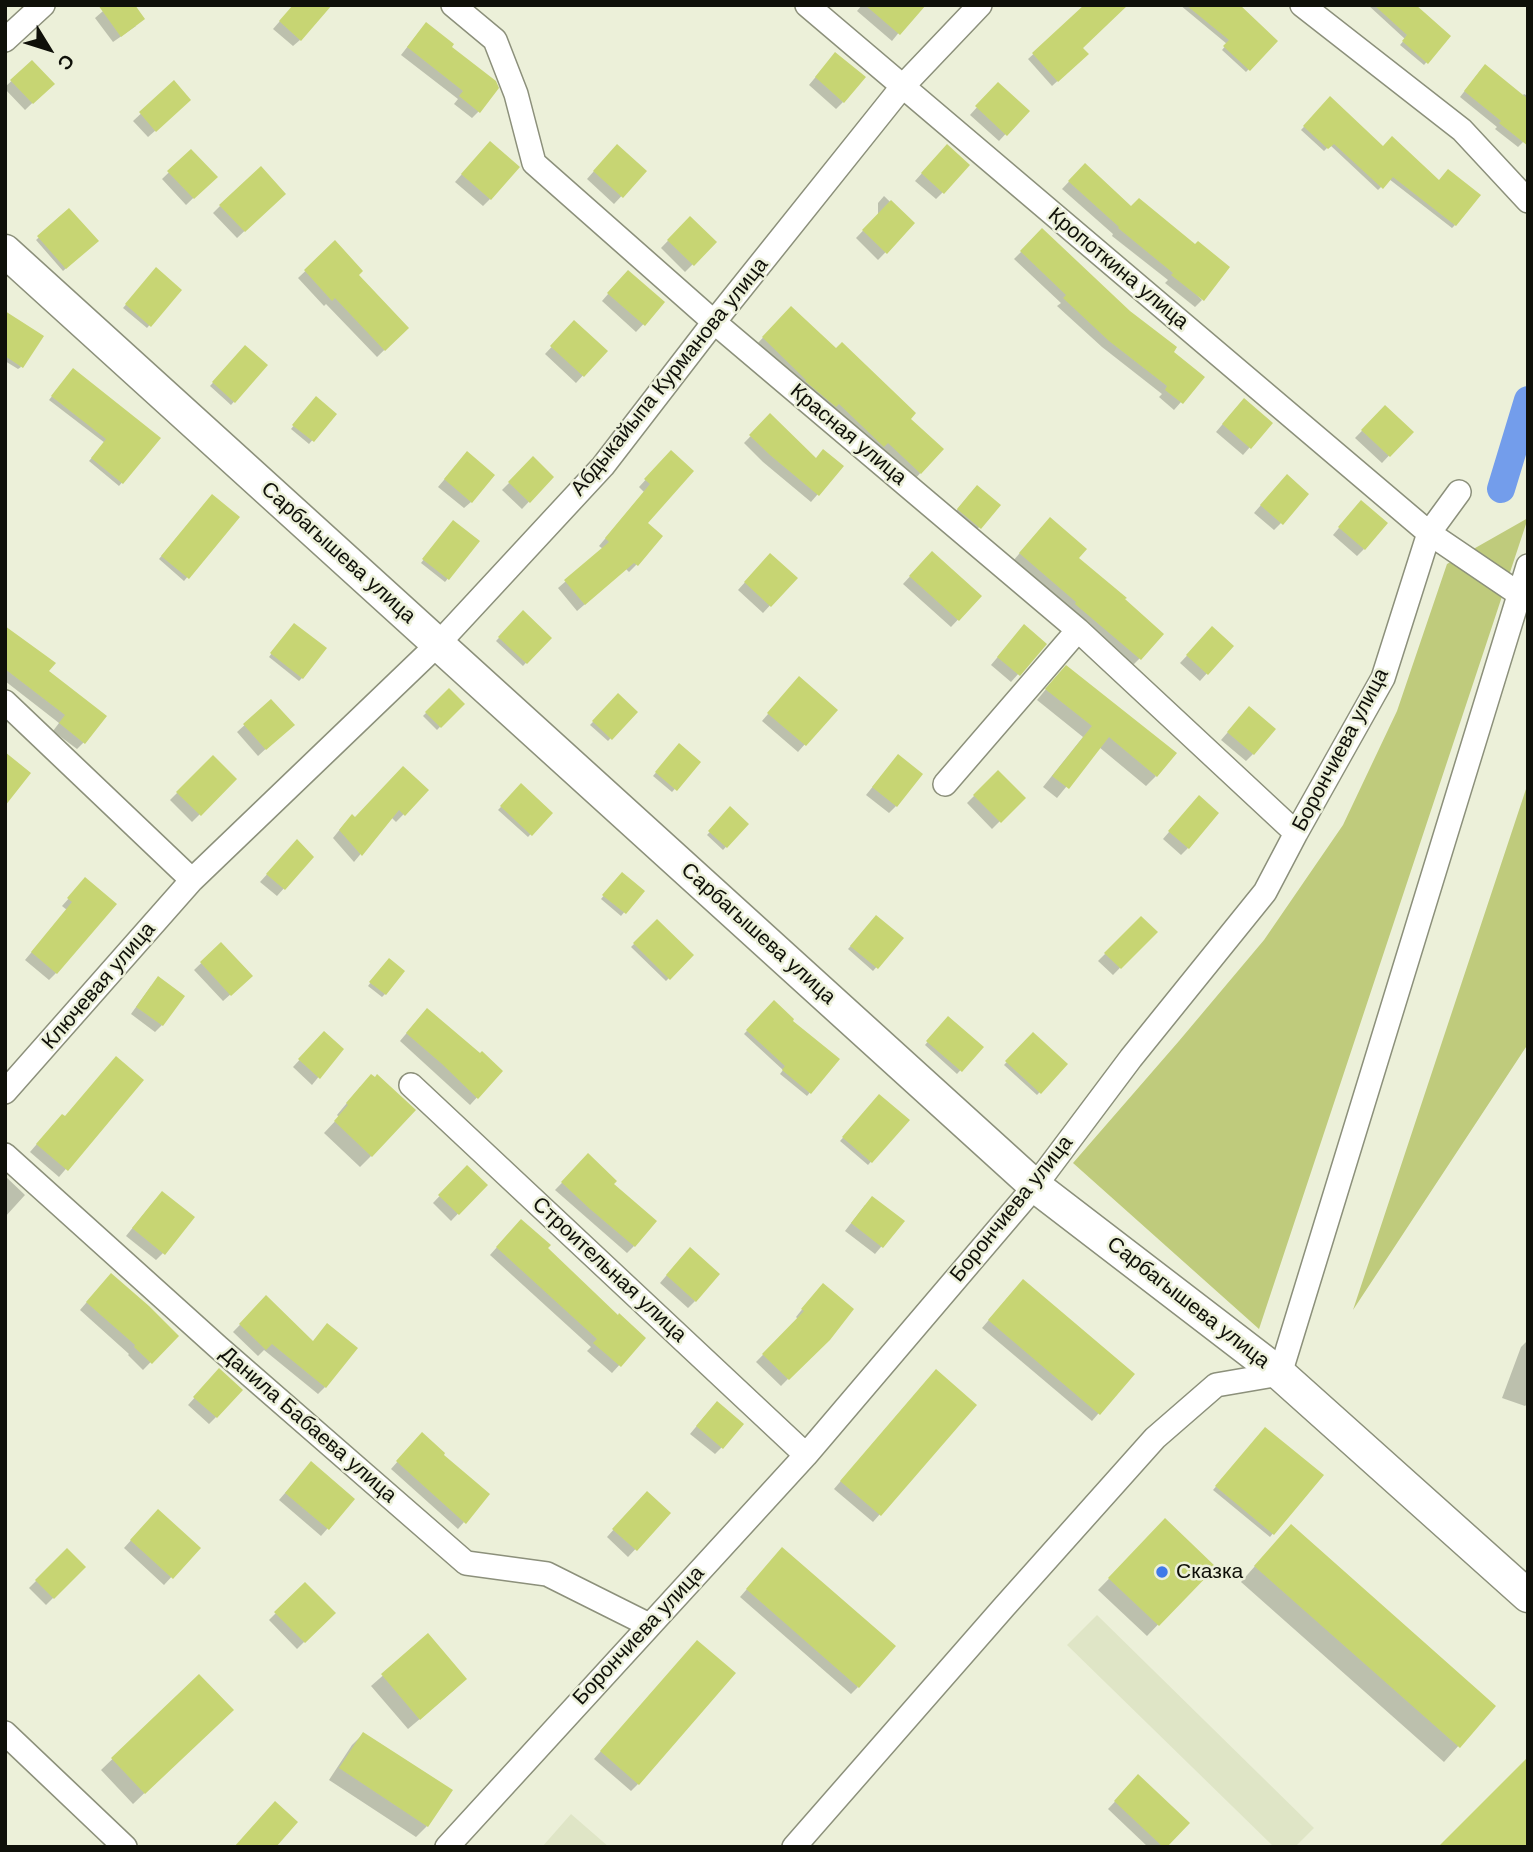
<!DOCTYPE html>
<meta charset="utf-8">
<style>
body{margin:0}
#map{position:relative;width:1533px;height:1852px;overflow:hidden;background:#ecf0d9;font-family:Arial,sans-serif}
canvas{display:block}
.frame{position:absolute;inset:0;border:7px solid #0f1009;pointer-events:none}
.north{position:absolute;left:14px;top:14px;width:70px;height:70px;-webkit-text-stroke:5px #ecf0d9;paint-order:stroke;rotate:128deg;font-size:19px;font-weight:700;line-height:28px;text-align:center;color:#0f1009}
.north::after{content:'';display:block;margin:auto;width:24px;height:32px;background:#0f1009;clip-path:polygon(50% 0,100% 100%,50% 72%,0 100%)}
</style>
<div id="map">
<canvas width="1533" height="1852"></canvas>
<div class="frame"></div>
<div class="north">С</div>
</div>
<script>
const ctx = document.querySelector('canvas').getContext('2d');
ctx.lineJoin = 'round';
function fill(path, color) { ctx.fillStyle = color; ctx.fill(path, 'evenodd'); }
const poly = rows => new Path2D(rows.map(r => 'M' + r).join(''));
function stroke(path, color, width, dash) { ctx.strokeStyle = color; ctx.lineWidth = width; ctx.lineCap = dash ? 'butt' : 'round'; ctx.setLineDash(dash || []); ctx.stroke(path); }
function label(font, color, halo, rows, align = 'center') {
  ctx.font = font + ' Arial,sans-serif'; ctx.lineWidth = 5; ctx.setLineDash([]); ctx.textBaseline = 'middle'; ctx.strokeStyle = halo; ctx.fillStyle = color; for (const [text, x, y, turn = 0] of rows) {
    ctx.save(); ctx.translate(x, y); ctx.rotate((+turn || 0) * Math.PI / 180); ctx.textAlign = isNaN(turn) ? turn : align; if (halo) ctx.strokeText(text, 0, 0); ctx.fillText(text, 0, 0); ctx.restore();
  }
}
fill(poly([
 [1097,1615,1314,1828,1295,1847,1274,1847,1067,1645],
 [571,1814,609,1847,542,1847]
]), '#dfe5c6');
fill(poly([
 [1528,518,1259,1329,1073,1163,1179,1041,1264,940,1343,825,1397,711,1447,564],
 [1528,783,1528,1044,1353,1310]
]), '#bfcb7c');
fill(poly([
 [110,5,136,26,113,42,95,18],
 [294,5,300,40,293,46,273,29],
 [862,5,921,5,892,41,857,11],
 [1082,5,1126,5,1081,48,1087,54,1052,86,1028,59,1084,8],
 [1180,5,1239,5,1276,41,1246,72,1222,50,1227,44],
 [1368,5,1413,5,1449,36,1424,65,1400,45,1405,39],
 [419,32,450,47,479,111,472,118,454,104,458,99,401,55],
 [32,62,52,84,25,110,5,89,5,87],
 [828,62,843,102,836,109,809,85],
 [1480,71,1522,96,1524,94,1528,96,1528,137,1518,147,1495,129,1497,127,1460,97],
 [174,83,182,107,148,137,133,121],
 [998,84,1027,111,999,141,970,115],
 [1330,99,1455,225,1452,228,1389,179,1378,190,1330,145,1324,151,1301,130],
 [483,150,490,199,483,206,455,182],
 [191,151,215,177,186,205,162,179],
 [610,153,645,171,614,204,587,179],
 [940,153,943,192,936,199,915,181],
 [1078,172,1202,300,1195,307,1165,283,1168,280,1112,236,1113,234,1062,189],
 [284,194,237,238,213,213,220,206],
 [884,196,913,224,878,260,856,238,878,215,878,203],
 [69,210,96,241,63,271,36,240],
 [690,218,715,242,685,272,661,248],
 [1042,231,1171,352,1203,377,1174,410,1159,397,1162,394,1102,347,1057,306,1061,303,1014,259],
 [335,243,357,275,407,328,377,357,326,304,324,306,298,278],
 [156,270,180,290,147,328,123,308],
 [621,279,663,303,636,332,602,301],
 [791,308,942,449,914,480,756,345],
 [5,319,21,367,18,369,5,361],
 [574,323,605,351,576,383,545,354],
 [245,347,266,366,231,405,210,386],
 [70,374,159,438,119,486,89,461,105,443,49,400],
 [313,402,335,414,309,444,291,429],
 [1237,407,1271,423,1243,455,1216,432],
 [1385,407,1411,432,1382,463,1355,438],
 [770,416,815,460,841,467,811,502,763,462,744,443],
 [671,452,645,524,636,565,629,572,626,569,577,611,558,588,603,549,599,546,644,492,639,487],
 [533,459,552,477,522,509,502,490],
 [460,461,471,502,464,508,438,487],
 [1280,483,1281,523,1274,530,1254,513],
 [970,494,999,505,972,535,951,517],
 [209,499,237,517,184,581,159,559],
 [1354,510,1364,549,1357,556,1333,535],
 [450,526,477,542,445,582,421,563],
 [1043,526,1077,558,1140,658,1133,665,1069,612,1013,561],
 [925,560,980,596,951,627,903,584],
 [763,562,795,578,763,613,738,590],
 [523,612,549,638,523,666,496,641],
 [5,627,47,671,84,742,77,749,53,731,59,723,5,681],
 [291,628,302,678,299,681,269,657],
 [1212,629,1231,646,1200,681,1180,663],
 [1017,634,1045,644,1011,682,991,665],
 [1056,677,1156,776,1146,786,1099,747,1057,798,1043,787,1083,737,1037,700],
 [792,686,835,710,798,752,762,721],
 [449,690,462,704,437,730,423,716],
 [618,696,635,712,608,741,590,725],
 [271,701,285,731,258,756,237,732],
 [1242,716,1253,754,1246,761,1221,740],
 [680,745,699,762,672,792,653,776],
 [213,757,235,779,192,822,170,800],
 [891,764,896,806,889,813,866,795],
 [998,772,1023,798,992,829,967,803],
 [521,786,550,813,528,837,498,810],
 [427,790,396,822,391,817,354,862,333,838,345,823],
 [1192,805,1188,848,1181,855,1163,839],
 [731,809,747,824,723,850,707,835],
 [290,849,312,857,277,896,260,882],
 [622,874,642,891,621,916,601,899],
 [79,887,56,973,49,980,25,960,67,910,62,906],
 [876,917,901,939,873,971,848,949],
 [1141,918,1155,932,1113,975,1098,961],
 [657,921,692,955,666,981,631,947],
 [221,944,251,976,223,1001,194,970],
 [386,963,385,994,382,997,368,986],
 [151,986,162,1025,155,1032,131,1014],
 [774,1002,790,1021,837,1060,807,1096,780,1074,783,1070,744,1034],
 [420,1017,501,1071,470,1105,400,1041],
 [948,1018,981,1047,957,1074,925,1045],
 [1033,1034,1066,1064,1037,1095,1004,1065],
 [317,1041,341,1049,312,1085,293,1067],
 [141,1080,59,1177,30,1152,55,1123],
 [360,1087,371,1156,360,1167,324,1133,339,1117,337,1115],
 [880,1097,907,1121,868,1165,840,1141],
 [588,1156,611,1184,634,1246,627,1253,555,1190],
 [467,1167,485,1185,451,1221,433,1203],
 [5,1176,25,1195,5,1217],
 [155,1200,163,1253,156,1260,126,1236],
 [865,1205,902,1222,875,1254,845,1231],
 [514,1228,546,1249,617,1317,644,1338,612,1373,587,1351,591,1347,490,1255],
 [683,1256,695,1301,688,1308,660,1283],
 [104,1282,176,1336,143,1370,128,1355,129,1354,80,1310],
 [1016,1288,1132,1374,1092,1421,982,1328],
 [816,1292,828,1338,781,1386,756,1362,798,1319,796,1317],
 [266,1298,312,1342,325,1387,318,1394,264,1350,258,1356,233,1332],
 [1528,1340,1528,1403,1525,1406,1502,1398,1521,1347],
 [219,1371,216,1417,209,1424,188,1405],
 [929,1378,975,1405,873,1522,834,1489],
 [710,1410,722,1447,715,1454,690,1434],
 [1262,1432,1321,1475,1270,1537,1213,1490],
 [415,1442,464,1522,458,1529,391,1469],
 [304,1471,353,1499,321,1536,279,1500],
 [640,1500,669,1513,628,1557,607,1537],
 [151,1518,198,1548,164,1585,124,1548],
 [1165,1521,1213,1567,1147,1636,1098,1590],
 [1277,1541,1494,1706,1444,1762,1241,1582],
 [67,1550,84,1567,46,1605,29,1588],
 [775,1557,858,1687,851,1694,740,1597],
 [305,1584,333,1613,297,1649,269,1620],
 [428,1636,454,1690,408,1729,371,1686],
 [690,1649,638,1784,631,1791,594,1759],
 [199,1676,231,1710,133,1804,101,1770],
 [363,1734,427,1826,416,1837,329,1780,352,1745],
 [1138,1777,1165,1847,1148,1847,1108,1809]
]), '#0003');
stroke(poly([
 [1501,489,1528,400]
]), '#739deb', 28);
fill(poly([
 [98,5,135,5,145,19,121,37],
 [293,5,332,5,301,41,279,21],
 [865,5,926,5,900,35],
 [1084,5,1128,5,1083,48,1089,54,1058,82,1032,53],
 [1186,5,1240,5,1278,41,1250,71,1223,46,1229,40],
 [1374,5,1416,5,1451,36,1428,64,1402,41,1407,35],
 [426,22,454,44,452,47,496,81,499,88,480,113,459,96,463,91,407,47],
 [835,52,866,77,844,103,815,77],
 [32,60,55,84,33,104,10,80],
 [1485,64,1528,99,1528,146,1499,123,1501,121,1464,91],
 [174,80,191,100,156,132,139,112],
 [998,82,1030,111,1007,136,975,106],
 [1330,96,1383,146,1392,136,1439,180,1448,169,1481,195,1456,226,1393,177,1383,189,1334,144,1328,149,1303,126],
 [490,141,520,167,491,200,461,174],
 [617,144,647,171,623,198,593,171],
 [947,144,970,165,944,194,921,173],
 [191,149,218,177,194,199,167,171],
 [1085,163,1131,206,1139,198,1195,244,1198,241,1230,267,1204,301,1171,275,1173,273,1118,228,1119,227,1068,181],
 [261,166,286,194,245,232,219,205],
 [891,200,915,223,887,254,862,230],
 [69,208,99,241,66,269,37,236],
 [690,216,717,242,694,266,667,240],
 [1042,228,1130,311,1177,347,1174,352,1205,377,1183,404,1165,390,1167,386,1109,341,1063,298,1066,295,1020,251],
 [335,240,363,271,359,275,409,328,385,351,335,298,332,301,304,270],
 [156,267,182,290,151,327,125,304],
 [628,270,665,302,645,326,607,293],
 [791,306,836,348,842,342,916,413,911,419,944,449,921,474,888,443,884,447,839,404,836,407,805,381,806,380,762,337],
 [5,311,44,336,23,368,5,356],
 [574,320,608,351,584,377,550,346],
 [245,345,268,365,235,403,212,382],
 [73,368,161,438,123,484,91,458,106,439,51,396],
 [316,396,337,414,314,442,292,425],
 [1244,398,1273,423,1251,449,1222,424],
 [1385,405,1414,432,1390,457,1361,430],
 [770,413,816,458,823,449,844,466,819,496,770,455,749,435],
 [671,450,694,471,648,523,663,536,638,566,634,563,585,605,564,580,609,542,605,538,650,484,644,479],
 [467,451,495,475,472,503,444,479],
 [533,456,554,477,530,503,508,482],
 [1287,474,1309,494,1283,525,1260,505],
 [977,485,1001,505,981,529,957,509],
 [212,494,240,517,189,579,161,556],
 [1361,500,1388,523,1365,550,1338,527],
 [1050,517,1087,549,1079,558,1127,598,1125,599,1164,634,1141,660,1075,604,1076,602,1019,553],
 [453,520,480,541,449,580,422,559],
 [932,551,982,596,959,621,909,576],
 [770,553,798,578,771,607,744,582],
 [523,610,552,638,527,664,498,637],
 [294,623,327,648,303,679,270,653],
 [1024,624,1047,644,1020,676,997,657],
 [5,626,56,663,49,671,107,716,85,744,59,723,65,715,5,669],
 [1212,626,1234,646,1208,675,1186,655],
 [1066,665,1177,753,1157,777,1109,737,1069,789,1052,776,1092,726,1045,689],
 [799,676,838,710,806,746,767,713],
 [449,688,465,704,441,728,425,712],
 [618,693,638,712,612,740,592,721],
 [271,699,295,725,266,750,243,724],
 [1249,706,1276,729,1254,755,1227,732],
 [679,743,701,762,677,791,655,772],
 [5,752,31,773,5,806],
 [898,754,923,774,897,807,872,787],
 [213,755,237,779,201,816,176,792],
 [403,766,429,790,405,816,399,810,362,856,339,830,352,814,355,817],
 [998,770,1026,798,1001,823,973,795],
 [521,783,553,813,532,836,500,806],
 [1199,795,1219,813,1189,849,1168,831],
 [730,806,749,824,727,848,708,831],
 [297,839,314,857,285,890,266,874],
 [622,872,645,891,626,914,602,895],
 [85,877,117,904,57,974,31,952,72,902,67,898],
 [876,915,904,938,878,969,850,946],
 [1141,916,1158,932,1121,969,1104,953],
 [657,919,694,955,670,980,633,943],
 [221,942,253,976,231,996,200,962],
 [389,958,405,971,386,995,369,982],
 [158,976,185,996,163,1026,136,1007],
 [774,1000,794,1019,793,1021,840,1059,811,1094,782,1070,785,1066,746,1030],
 [427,1008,480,1053,482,1051,503,1071,478,1099,442,1064,406,1033],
 [948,1016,984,1047,962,1072,926,1041],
 [324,1031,344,1049,320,1079,298,1059],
 [1033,1032,1068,1064,1041,1094,1005,1061],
 [116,1056,144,1080,68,1171,36,1144,62,1114,65,1116],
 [371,1074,375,1077,377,1074,416,1110,372,1157,334,1121,348,1105,346,1103],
 [879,1094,910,1120,872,1163,842,1137],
 [588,1153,617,1181,614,1184,657,1221,635,1247,590,1209,561,1182],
 [467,1165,488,1185,459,1215,438,1195],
 [162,1191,195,1217,165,1255,132,1228],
 [872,1196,905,1221,883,1248,851,1223],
 [521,1219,551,1245,548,1248,618,1315,619,1313,646,1338,621,1367,593,1343,597,1339,496,1247],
 [690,1247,720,1274,696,1302,666,1275],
 [111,1273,149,1306,179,1336,152,1364,134,1347,135,1345,86,1302],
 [1023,1279,1135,1374,1100,1415,988,1320],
 [823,1283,854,1309,830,1340,789,1380,762,1354,804,1311,801,1309],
 [266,1295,313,1341,327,1323,358,1348,326,1388,272,1344,266,1350,239,1324],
 [219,1368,243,1390,217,1418,193,1397],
 [936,1369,977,1405,881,1516,840,1481],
 [717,1401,744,1424,723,1449,696,1426],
 [1265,1427,1324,1475,1274,1535,1215,1486],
 [422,1432,445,1453,444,1455,490,1494,466,1524,396,1461],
 [311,1461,355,1499,329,1530,285,1493],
 [647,1491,671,1513,637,1551,612,1529],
 [158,1509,201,1548,173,1579,130,1540],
 [1165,1518,1216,1567,1159,1626,1108,1578],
 [1291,1524,1496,1706,1460,1748,1254,1566],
 [782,1547,896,1646,859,1688,746,1589],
 [67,1548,86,1567,54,1599,35,1580],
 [305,1582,336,1613,305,1643,274,1612],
 [428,1633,467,1679,420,1720,381,1674],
 [697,1640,736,1673,639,1785,600,1751],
 [199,1674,234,1710,145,1794,111,1758],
 [363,1732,453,1790,428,1827,339,1768],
 [1528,1757,1528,1847,1438,1847],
 [1138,1774,1190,1823,1167,1847,1163,1847,1114,1801],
 [275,1801,298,1822,276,1847,234,1847]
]), '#c7d573');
const street = poly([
 [453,5,495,40,516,94,534,163,714,322,1078,630,1296,833],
 [807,5,1429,533,1519,594],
 [1302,5,1462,130,1528,201],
 [5,40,43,5],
 [5,702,192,880],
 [945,784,1078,630],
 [411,1085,806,1455],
 [5,1092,192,880,438,644,603,466,714,322,902,87,980,5],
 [5,1155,218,1347,466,1563,547,1574,649,1625],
 [5,1733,125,1847],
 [447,1847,806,1455,1035,1186,1131,1058,1265,892,1296,833,1383,678,1429,533,1459,492],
 [794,1847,1004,1607,1155,1438,1216,1385,1280,1374,1528,566]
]);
const secondary = poly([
 [5,251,1035,1186,1280,1374,1528,1596]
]);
stroke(street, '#8c907b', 26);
stroke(secondary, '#8c907b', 35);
stroke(street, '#fff', 23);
stroke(secondary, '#fff', 32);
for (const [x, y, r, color] of [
 [1162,1572,7,"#3f79e9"]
]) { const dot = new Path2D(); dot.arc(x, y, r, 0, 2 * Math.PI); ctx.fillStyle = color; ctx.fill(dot); stroke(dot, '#ecf0d9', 2.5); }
label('21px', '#0f1009', '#ecf0d9', [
 ["Кропоткина улица",1118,269,40],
 ["Абдыкайыпа Курманова улица",670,377,-51],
 ["Красная улица",848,435,40],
 ["Сарбагышева улица",338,553,42],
 ["Борончиева улица",1341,750,-62],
 ["Сарбагышева улица",758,934,42],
 ["Ключевая улица",99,986,-49],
 ["Борончиева улица",1012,1209,-51],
 ["Строительная улица",609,1270,43],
 ["Сарбагышева улица",1188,1303,38],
 ["Данила Бабаева улица",308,1425,41],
 ["Борончиева улица",639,1636,-47]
]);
label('21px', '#0f1009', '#ecf0d9', [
 ["Сказка",1176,1572]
], 'left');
</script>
